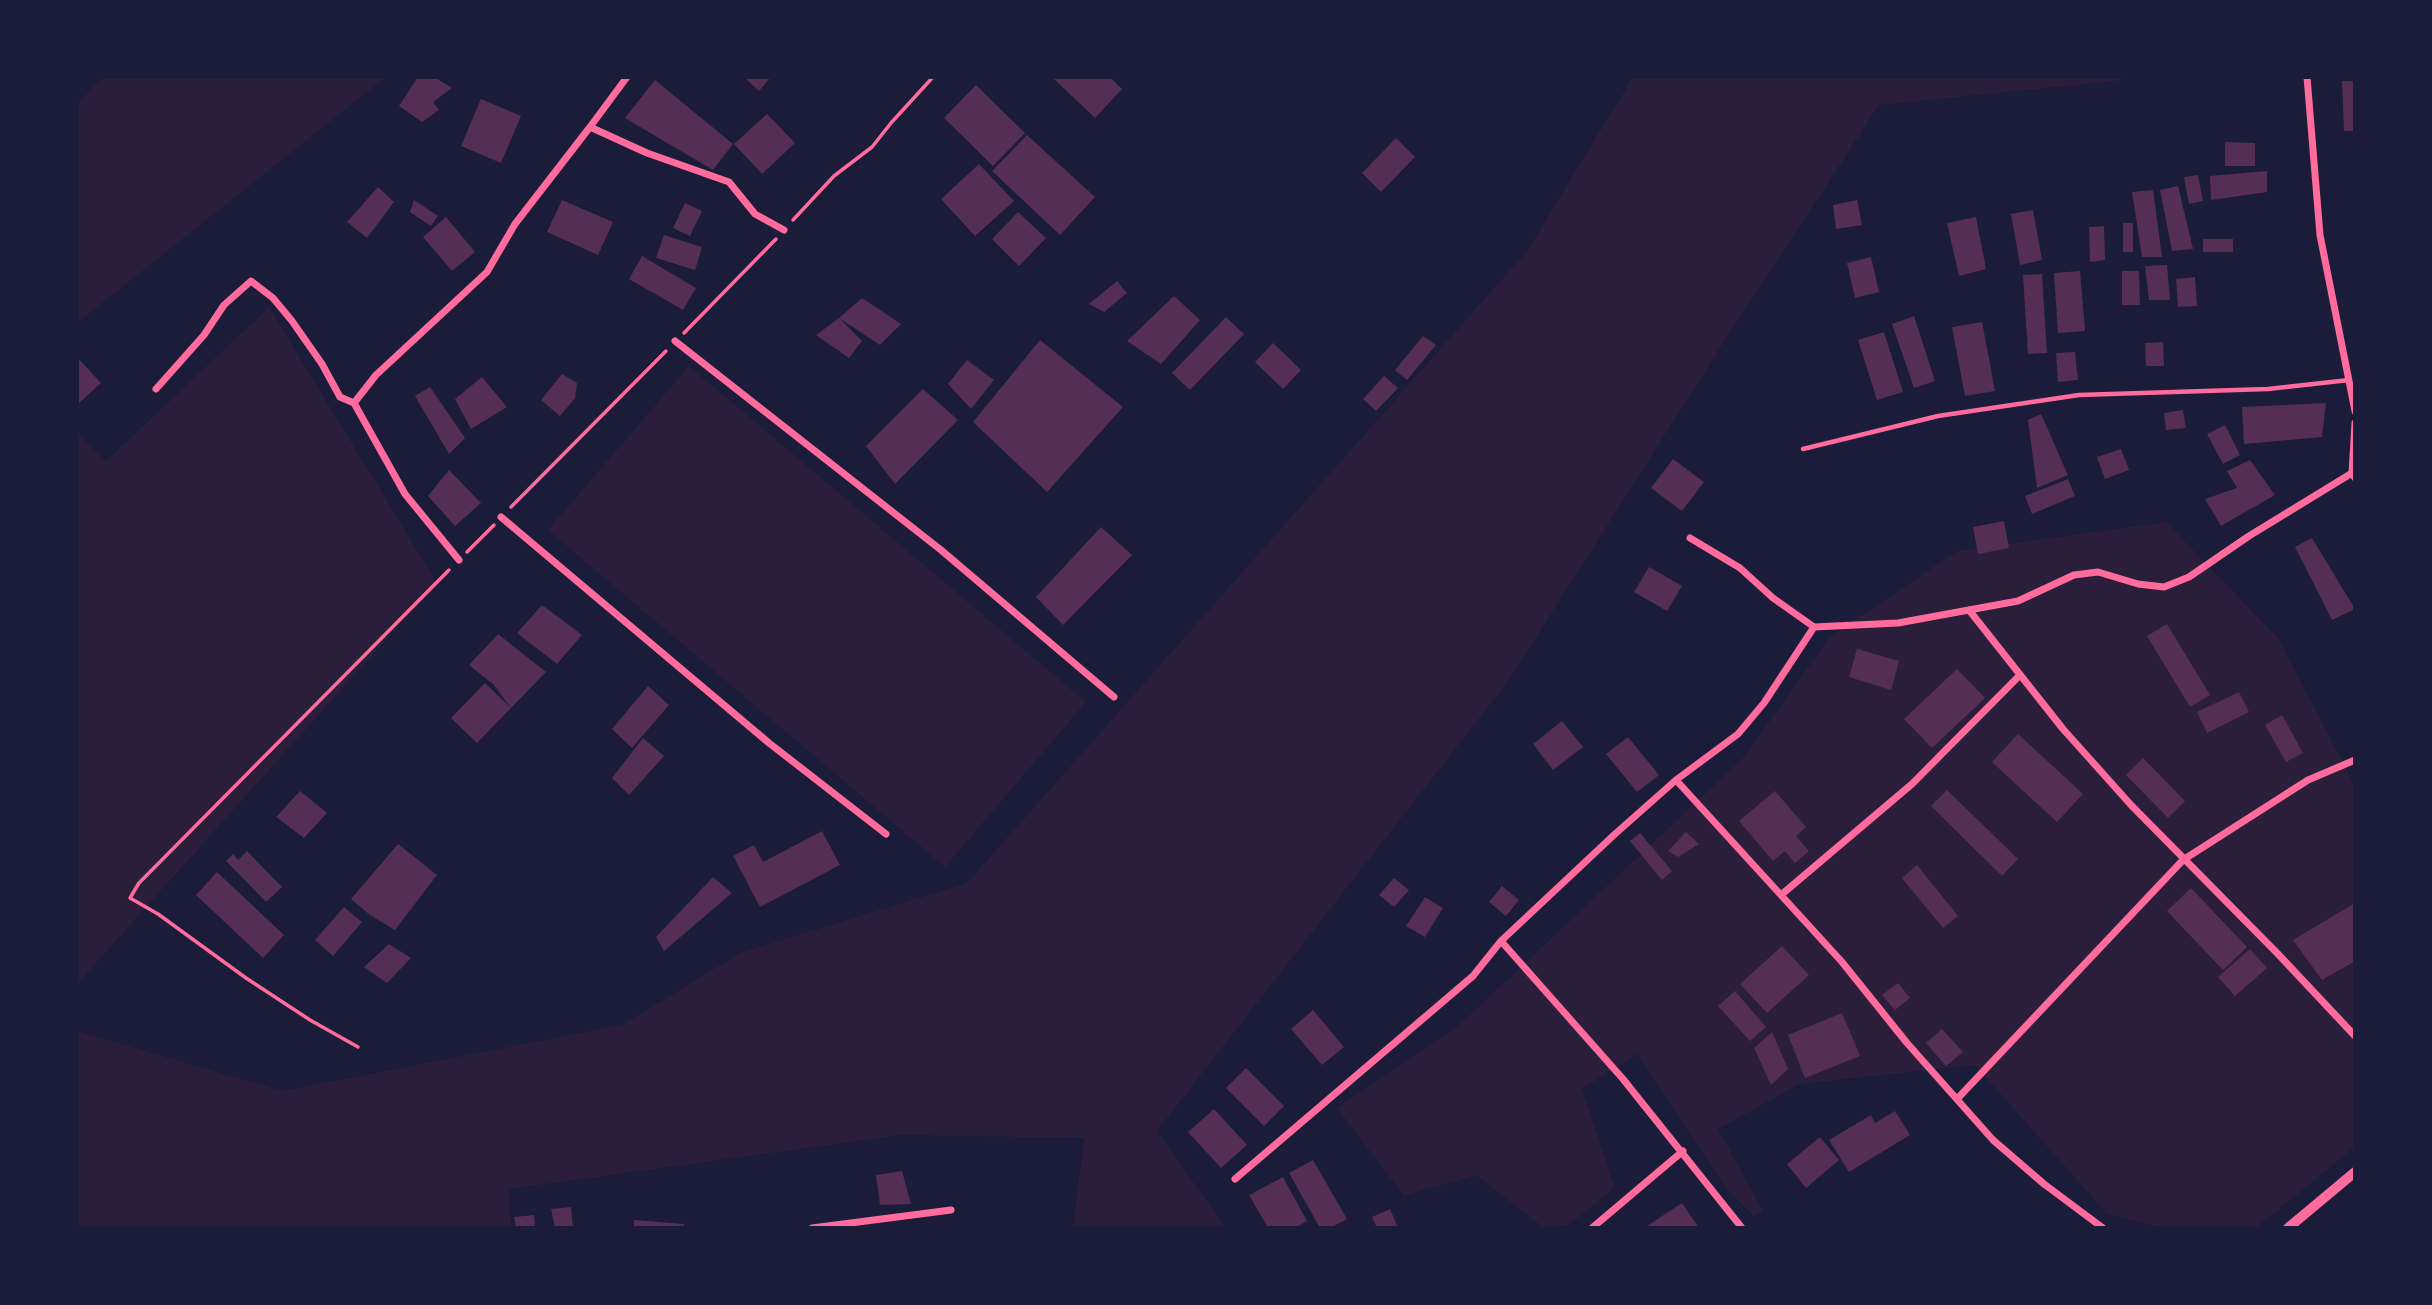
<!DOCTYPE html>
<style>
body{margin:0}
#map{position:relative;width:2432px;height:1305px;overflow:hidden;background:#1b1b3a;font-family:"PT Serif",serif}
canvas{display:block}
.frame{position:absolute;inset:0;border:79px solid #1b1b3a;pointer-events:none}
</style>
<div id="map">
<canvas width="2432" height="1305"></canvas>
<div class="frame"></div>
</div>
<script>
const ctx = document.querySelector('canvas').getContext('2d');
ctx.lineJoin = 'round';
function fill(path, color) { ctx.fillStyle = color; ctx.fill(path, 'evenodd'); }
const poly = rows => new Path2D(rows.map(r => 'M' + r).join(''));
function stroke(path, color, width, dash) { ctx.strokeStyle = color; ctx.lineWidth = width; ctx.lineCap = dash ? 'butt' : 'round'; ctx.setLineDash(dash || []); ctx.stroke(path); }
fill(poly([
 [103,77,386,77,77,323,77,104],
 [1633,77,2125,77,2124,80,1879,105,1729,334,1509,680,1157,1131,1226,1228,1073,1228,1084,1138,901,1135,509,1189,511,1228,77,1228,77,1031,282,1091,622,1025,740,953,967,883,1527,251],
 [269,307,437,583,77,984,77,433,106,461],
 [689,366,1086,702,945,867,548,530],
 [2166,522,2278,638,2351,778,2355,791,2355,1147,2256,1228,2161,1228,2106,1213,1975,1065,1800,1084,1718,1129,1763,1211,1754,1216,1729,1192,1637,1054,1582,1089,1615,1187,1583,1214,1563,1228,1544,1228,1476,1175,1404,1196,1337,1108,1458,1026,1743,758,1830,637,1957,551]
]), '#2a1e3b');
fill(poly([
 [418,77,434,77,452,88,433,102,439,110,422,122,399,106],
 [744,77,771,77,759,91],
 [1052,77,1110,77,1122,89,1095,118],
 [655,80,733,144,713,170,625,118],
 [2342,81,2355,81,2355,131,2344,131],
 [976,85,1025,133,993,166,944,118],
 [481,99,521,116,501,163,461,146],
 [767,114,795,143,762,174,734,144],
 [1027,135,1095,197,1060,235,992,171],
 [1396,138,1415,157,1381,192,1362,173],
 [2225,142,2255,143,2255,166,2225,166],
 [979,164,1014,201,975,236,941,199],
 [2267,171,2267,192,2211,200,2210,176],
 [2198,175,2203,201,2189,204,2184,177],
 [2178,186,2193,249,2172,251,2160,190],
 [378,187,394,202,367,238,347,222],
 [2153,190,2162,257,2142,257,2132,192],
 [414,200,438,216,431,226,410,212],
 [562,200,613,222,598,255,547,232],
 [1857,200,1862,225,1836,229,1833,205],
 [685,203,702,211,690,236,673,228],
 [2033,210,2042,260,2020,265,2011,214],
 [1018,212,1046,238,1019,266,992,239],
 [446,217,475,252,452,271,423,237],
 [1976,217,1986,269,1959,276,1947,223],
 [2123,223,2133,223,2133,252,2123,252],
 [2104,226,2105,260,2090,262,2089,227],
 [664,235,702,247,695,270,656,258],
 [2203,239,2233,239,2233,252,2203,252],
 [642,256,696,288,683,310,629,279],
 [1871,257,1879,292,1855,298,1847,263],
 [2167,265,2170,300,2149,300,2145,266],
 [2080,271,2085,331,2058,333,2054,273],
 [2122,271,2139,271,2140,305,2122,305],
 [2042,274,2047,353,2028,354,2023,275],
 [2195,277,2197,306,2178,307,2176,279],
 [1117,281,1127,293,1104,312,1089,304],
 [1174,296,1200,320,1161,364,1127,341],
 [862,298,901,324,880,345,839,318],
 [1914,316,1935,381,1914,388,1892,324],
 [1226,317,1244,334,1190,390,1172,373],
 [839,318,862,341,849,358,816,335],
 [1982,322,1995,391,1965,396,1952,327],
 [1884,332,1903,392,1877,400,1858,340],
 [1423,336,1436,345,1407,380,1395,370],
 [1040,340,1123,407,1047,492,973,422],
 [2163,342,2164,366,2146,366,2145,343],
 [1273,343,1301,370,1283,389,1255,362],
 [2075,352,2078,380,2058,382,2056,353],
 [77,357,101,383,77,405],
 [967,360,994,380,971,409,948,384],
 [562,374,577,383,575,398,560,416,541,400],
 [1384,376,1398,388,1376,411,1363,399],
 [482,377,507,407,471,429,455,399],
 [430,387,465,438,449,454,415,396],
 [923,389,958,420,895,484,866,446],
 [2326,403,2322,437,2244,444,2242,407],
 [2183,410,2186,428,2166,430,2164,413],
 [2041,414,2068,475,2037,488,2028,420],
 [2225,425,2240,455,2223,464,2207,434],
 [2121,449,2129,470,2105,479,2097,457],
 [1673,459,1704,482,1682,511,1651,488],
 [2250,460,2275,495,2221,526,2205,499,2237,488,2227,471],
 [449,470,481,503,455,526,428,496],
 [2068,479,2075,496,2032,514,2025,496],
 [2004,521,2009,548,1978,554,1973,527],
 [1101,527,1132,555,1063,625,1036,597],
 [2312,538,2355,609,2332,620,2295,547],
 [1649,567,1682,586,1667,611,1634,592],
 [542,605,582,635,557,664,517,633],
 [2167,624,2210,695,2190,707,2147,636],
 [498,634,546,672,511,708,494,685,469,665],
 [1857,649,1899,661,1891,690,1849,677],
 [1957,669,1985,698,1932,748,1904,719],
 [485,683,511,708,477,743,451,718],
 [648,686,669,705,632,748,612,729],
 [2239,692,2249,712,2207,733,2197,712],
 [2282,715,2303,753,2286,762,2265,725],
 [1562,721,1583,747,1553,770,1533,744],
 [2018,734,2083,794,2057,822,1992,762],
 [1628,737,1659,775,1637,792,1606,754],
 [643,738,664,756,629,795,612,778],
 [2143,758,2185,801,2168,818,2126,775],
 [1947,790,2018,859,2002,876,1931,806],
 [300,791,327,813,304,838,276,817],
 [1775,791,1806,827,1796,836,1809,851,1795,863,1785,851,1773,861,1739,821],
 [822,831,840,865,760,907,733,856,754,845,763,862],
 [1686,832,1699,844,1678,857,1668,851],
 [1640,833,1672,871,1662,880,1630,841],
 [398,844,437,875,395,930,370,915,351,899],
 [247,851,282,887,266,902,226,861,233,854,238,860],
 [1917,865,1958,916,1943,928,1902,878],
 [217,872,284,935,263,958,196,895],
 [713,877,732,893,664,951,656,937],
 [1394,878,1409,890,1394,907,1379,895],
 [1502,886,1519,900,1506,916,1489,902],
 [2191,888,2247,947,2223,970,2167,911],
 [1425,897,1443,908,1425,937,1406,926],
 [2355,903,2355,961,2322,980,2293,940],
 [344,907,362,922,333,956,315,940],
 [389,944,411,958,387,983,364,967],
 [1782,946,1809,975,1767,1013,1740,984],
 [2250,949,2267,968,2235,996,2218,977],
 [1898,983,1910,998,1895,1010,1882,995],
 [1735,991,1766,1027,1750,1041,1718,1006],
 [1313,1010,1344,1047,1322,1065,1291,1029],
 [1842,1013,1860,1056,1805,1078,1788,1035],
 [1942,1029,1963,1052,1946,1066,1926,1043],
 [1772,1032,1788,1069,1771,1085,1754,1048],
 [1246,1068,1284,1106,1264,1126,1226,1088],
 [1214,1109,1247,1145,1221,1168,1188,1132],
 [1895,1111,1910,1135,1849,1172,1829,1140,1871,1115,1875,1123],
 [1820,1137,1839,1160,1806,1188,1787,1164],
 [1313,1160,1347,1219,1330,1228,1320,1228,1289,1173],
 [902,1171,911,1204,880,1205,876,1175],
 [1283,1177,1307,1221,1295,1228,1268,1228,1249,1195],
 [1682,1203,1699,1228,1644,1228],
 [571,1207,573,1228,555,1228,551,1209],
 [1390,1209,1398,1228,1377,1228,1372,1217],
 [534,1215,535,1228,516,1228,514,1217],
 [634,1220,684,1224,684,1228,634,1228]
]), '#542f53');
stroke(poly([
 [793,220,834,176,872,147,891,123,933,77],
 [684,333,776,239],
 [511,507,666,351],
 [467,552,494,525],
 [358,1047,310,1020,246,978,158,914,130,898,139,883,449,570]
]), '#ff6b9d', 3.5);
stroke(poly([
 [1803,449,1938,416,2079,395,2268,389,2349,380]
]), '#ff6b9d', 4.5);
stroke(poly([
 [627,77,590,127,647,153,729,182,755,214,784,230],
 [2307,77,2320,235,2355,411],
 [675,341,941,550,1114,697],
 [156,389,204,335,224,305,251,281,273,298,292,321,322,364,340,397,354,403],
 [2355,423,2352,473,2355,478],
 [501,517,769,743,886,834],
 [1690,538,1740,568,1773,598,1814,627,1898,623,2018,601,2074,575,2098,572,2138,584,2164,587,2189,577,2249,536,2352,473],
 [459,560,405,494,354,403,376,375,487,272,515,224,590,127],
 [1969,610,2063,729,2131,805,2278,954,2355,1036],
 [1676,780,1842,962,1907,1043,1993,1140,2044,1184,2103,1228],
 [1781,895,1912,784,2020,675],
 [1501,941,1623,1079,1742,1228],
 [1958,1098,2183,860,2308,780,2355,760],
 [1235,1179,1473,976,1501,941,1615,834,1676,780,1738,734,1764,703,1814,627],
 [812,1228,951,1210],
 [1592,1228,1683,1151]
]), '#ff6b9d', 7);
stroke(poly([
 [2288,1228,2355,1172]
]), '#ff6b9d', 10);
</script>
